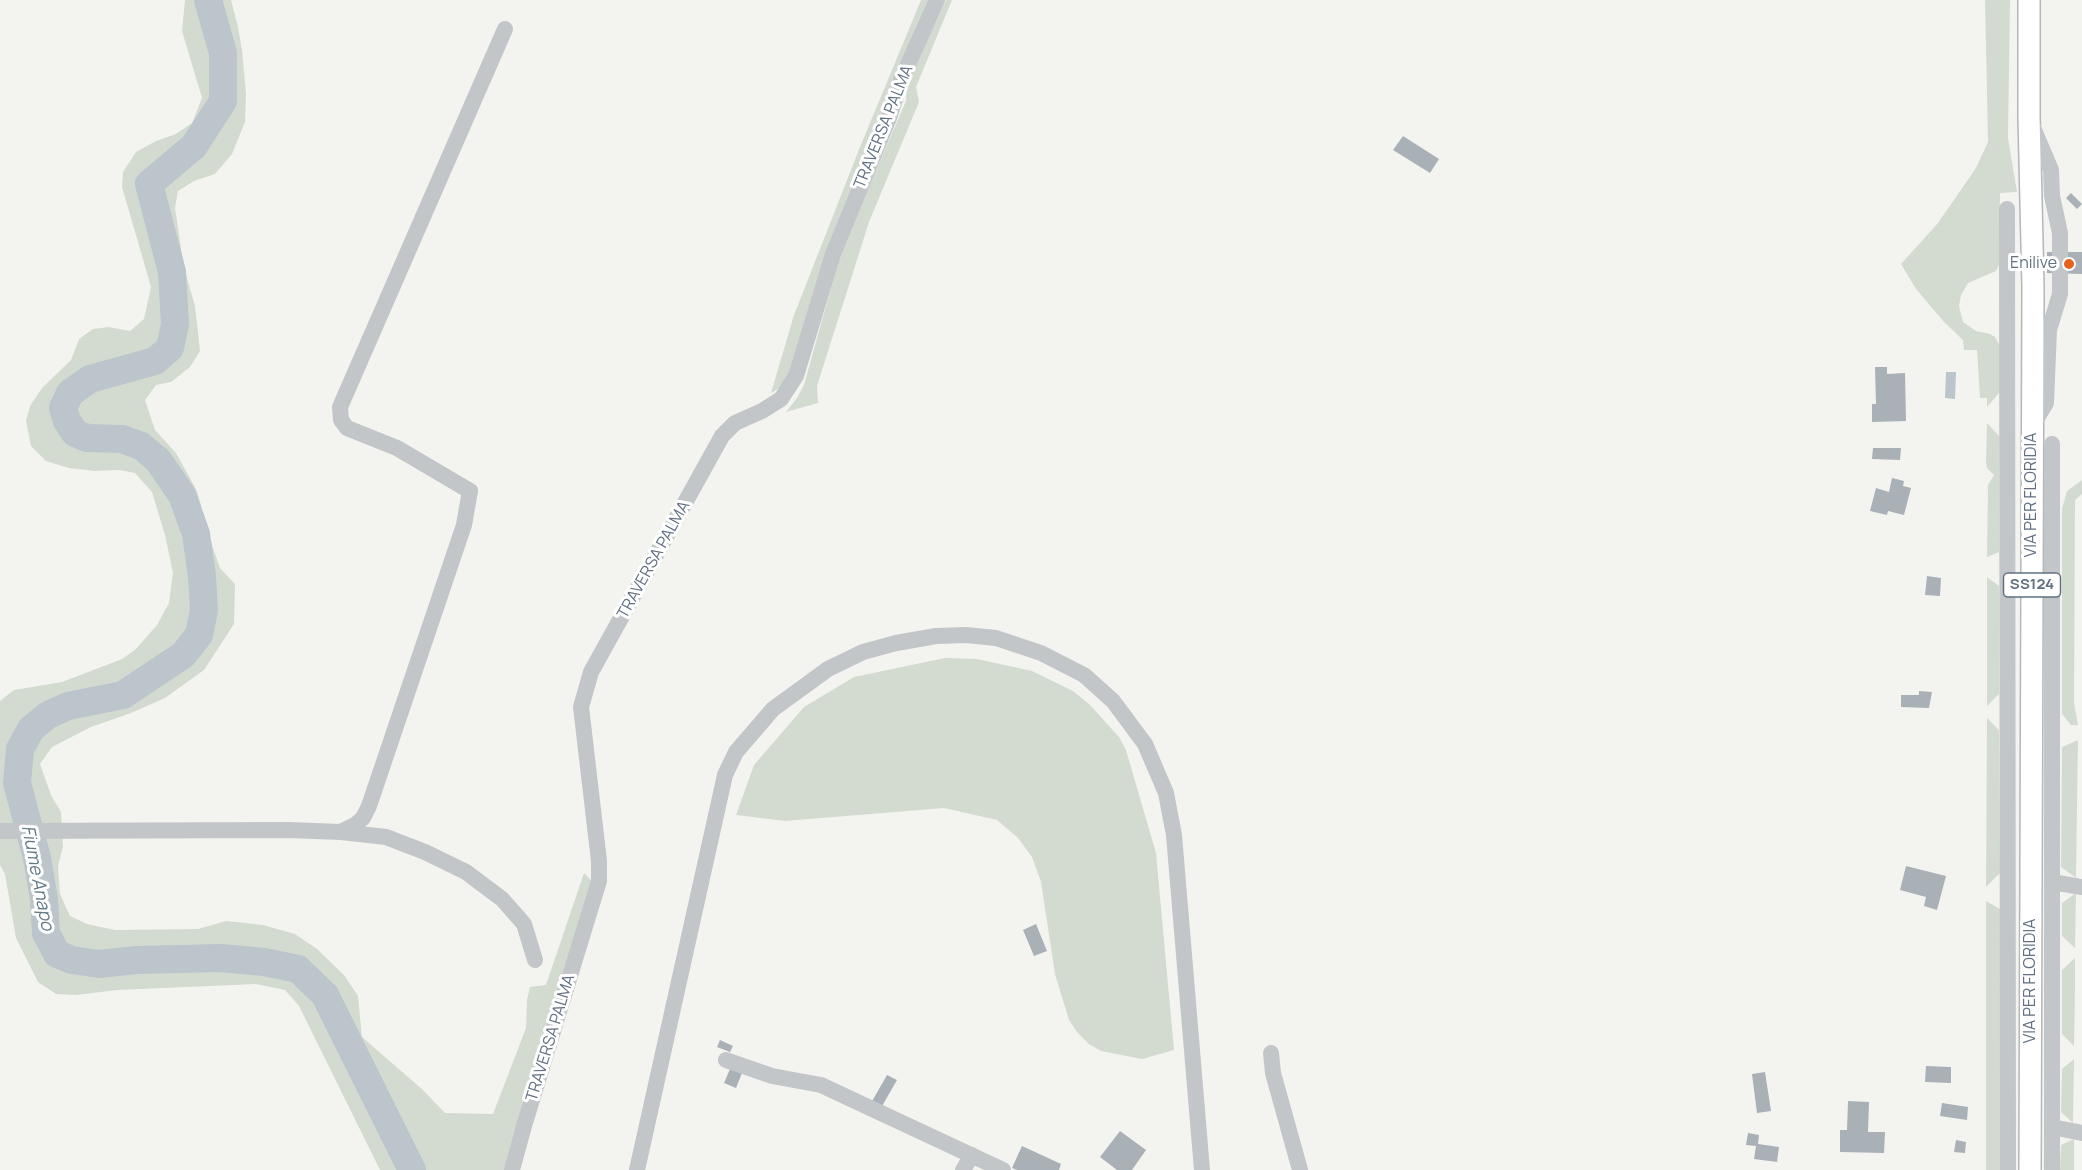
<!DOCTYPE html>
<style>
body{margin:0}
canvas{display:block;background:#f3f4ef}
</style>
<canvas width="2082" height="1170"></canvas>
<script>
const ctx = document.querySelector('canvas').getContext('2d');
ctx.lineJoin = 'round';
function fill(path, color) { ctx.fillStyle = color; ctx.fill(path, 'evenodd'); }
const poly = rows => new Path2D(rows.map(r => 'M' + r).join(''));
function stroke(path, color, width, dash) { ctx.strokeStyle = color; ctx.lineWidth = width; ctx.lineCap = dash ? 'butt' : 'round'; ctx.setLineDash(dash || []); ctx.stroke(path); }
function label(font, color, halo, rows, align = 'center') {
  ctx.font = font + ' Manrope,sans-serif'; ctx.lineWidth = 6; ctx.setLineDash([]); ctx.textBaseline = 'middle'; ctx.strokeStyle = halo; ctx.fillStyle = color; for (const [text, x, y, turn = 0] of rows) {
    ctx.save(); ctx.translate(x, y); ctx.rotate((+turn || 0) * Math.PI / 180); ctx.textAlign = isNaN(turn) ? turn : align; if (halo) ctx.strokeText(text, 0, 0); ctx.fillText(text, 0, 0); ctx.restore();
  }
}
fill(poly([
 [185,0,231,0,238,27,242,50,246,94,245,122,232,154,215,174,194,181,178,191,175,208,184,268,195,306,200,351,190,367,171,382,156,385,145,400,155,430,176,453,197,491,213,548,220,568,235,584,234,624,204,670,165,698,131,713,91,727,52,747,40,764,51,795,61,812,63,847,58,866,60,894,70,916,87,924,115,930,198,929,226,921,263,925,295,934,317,949,344,975,358,996,362,1037,423,1090,445,1113,493,1114,526,1028,527,1000,530,987,546,985,584,873,591,880,506,1170,380,1170,299,1006,285,990,256,984,117,990,76,995,56,994,38,982,16,938,5,874,0,865,0,701,14,690,62,682,122,659,136,649,157,625,169,603,173,573,165,535,152,492,135,473,119,470,94,471,69,468,46,461,31,446,26,421,30,406,42,388,71,360,79,339,93,329,109,327,130,331,144,319,151,287,122,187,123,172,136,152,156,141,176,134,192,123,202,98,182,31],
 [921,0,932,0,791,370,781,387,771,393,794,315,860,147],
 [946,0,952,0,916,87,919,102,869,222,817,386,818,403,786,412,797,398,804,385,841,252,906,101,907,84],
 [1985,0,2010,0,2008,138,2017,192,2000,193,1999,265,1996,271,1968,283,1961,295,1959,306,1963,322,1976,331,1990,334,1995,337,2000,346,2000,392,1987,407,1987,398,1980,398,1977,350,1964,350,1963,340,1944,322,1916,289,1901,264,1938,223,1976,168,1988,142],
 [1987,423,1999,436,1999,552,1987,557,1988,485,1994,475,1987,468,1986,462],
 [2082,480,2082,494,2075,500,2074,703,2078,725,2071,725,2062,714,2062,509,2067,491],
 [1987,577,1999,586,1999,694,1987,706],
 [945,658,977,659,1032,671,1073,691,1089,704,1119,737,1126,750,1156,853,1174,1050,1142,1059,1101,1051,1089,1044,1077,1032,1069,1020,1055,974,1041,882,1032,857,1018,838,997,820,944,808,785,821,736,815,754,765,804,707,854,677],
 [1987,718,1999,730,2000,873,1986,887],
 [2078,740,2076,878,2061,867,2062,747],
 [2076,893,2075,948,2062,936,2062,903],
 [1986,901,2000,909,2000,1170,1986,1170],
 [2075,958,2075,990,2074,1046,2062,1034,2062,970],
 [2074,1059,2073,1123,2061,1112,2062,1069],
 [2074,1139,2074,1170,2060,1170,2061,1145]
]), '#d3dbd0');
fill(poly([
 [1946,372,1956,372,1955,399,1945,398]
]), '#bbc5cb');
stroke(poly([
 [208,0,223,53,223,101,194,146,149,184,172,272,175,324,170,348,155,361,90,379,70,393,63,408,67,421,75,433,87,438,122,439,141,446,158,460,182,495,196,534,202,576,204,610,199,635,183,655,123,695,68,706,48,715,31,729,20,749,17,783,37,858,44,899,46,933,57,954,72,960,99,964,136,960,221,958,264,962,298,969,325,995,412,1170]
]), '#bbc5cb', 28);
fill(poly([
 [1403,136,1439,159,1430,173,1393,150],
 [2071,193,2082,204,2077,209,2066,198],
 [2047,252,2082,252,2082,274,2047,273],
 [1875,367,1887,367,1887,374,1905,373,1906,421,1872,422,1872,404,1876,404],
 [1873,448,1901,448,1900,460,1872,459],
 [1892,478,1904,481,1903,486,1911,488,1904,515,1888,511,1887,515,1870,511,1876,488,1889,492],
 [1927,576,1941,578,1940,596,1925,595],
 [1919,691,1932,692,1929,708,1901,707,1901,695,1919,695],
 [1906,866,1946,876,1937,910,1924,906,1926,897,1900,890],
 [1036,924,1047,951,1034,956,1023,930],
 [720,1040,733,1046,730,1052,717,1047],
 [1926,1066,1951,1067,1951,1083,1925,1082],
 [730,1069,742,1073,736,1088,724,1083],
 [1765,1072,1771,1111,1757,1113,1752,1074],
 [887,1075,897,1080,881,1108,871,1103],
 [1848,1101,1869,1102,1868,1132,1885,1132,1884,1153,1840,1152,1840,1130,1847,1130],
 [1942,1103,1968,1107,1967,1120,1940,1116],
 [1120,1131,1146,1150,1132,1170,1117,1170,1100,1157],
 [1748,1133,1759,1135,1758,1144,1779,1147,1777,1162,1754,1159,1756,1146,1746,1145],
 [1956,1140,1966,1142,1965,1153,1954,1152],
 [1022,1146,1061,1164,1059,1170,1017,1170,1012,1168]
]), '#a9b0b6');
const major = poly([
 [2029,0,2029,117,2033,287,2030,1170]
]);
stroke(major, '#b3b7bb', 24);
stroke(poly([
 [2031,123,2051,170,2052,196,2060,233,2060,294,2049,330,2046,403,2032,426],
 [2007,209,2008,1170],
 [0,831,288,830,341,832,386,837,425,852,466,872,502,899,524,924,535,960],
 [341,832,355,825,363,818,369,806,464,525,470,491,397,448,347,428,341,420,340,407,505,29],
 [2052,882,2082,887],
 [1271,1053,1273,1073,1300,1170],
 [726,1060,772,1076,821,1085,1003,1170],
 [2052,1127,2082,1133],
 [512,1170,524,1126,599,881,599,861,581,707,591,672,722,436,735,423,762,411,781,399,796,376,833,254,889,118,901,80,937,0],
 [637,1170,725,775,736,752,773,709,828,669,863,652,896,643,936,636,966,635,996,638,1041,653,1084,675,1113,701,1145,744,1166,793,1174,835,1202,1170],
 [963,1170,972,1155],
 [2052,1170,2052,444]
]), '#c3c6c9', 16);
stroke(major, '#fff', 21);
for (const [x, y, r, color] of [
 [2069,264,6,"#e5631d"]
]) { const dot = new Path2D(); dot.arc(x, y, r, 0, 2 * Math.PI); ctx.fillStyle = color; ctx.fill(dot); stroke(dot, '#fff', 2); }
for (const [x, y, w] of [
 [2032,585,57]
]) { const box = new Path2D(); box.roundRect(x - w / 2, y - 12, w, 24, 4.5); ctx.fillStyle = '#fff'; ctx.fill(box); stroke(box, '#627081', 1.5); }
label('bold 15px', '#627081', null, [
 ["SS124",2032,585]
]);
label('16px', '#627081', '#fff', [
 ["TRAVERSA PALMA",884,127,-68],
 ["VIA PER FLORIDIA",2032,495,-90],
 ["TRAVERSA PALMA",654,560,-61],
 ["VIA PER FLORIDIA",2031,981,-90],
 ["TRAVERSA PALMA",551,1038,-73]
]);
label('16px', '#627081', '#fff', [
 ["Enilive",2057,264]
], 'right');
label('italic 18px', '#627885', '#fff', [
 ["Fiume Anapo",37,878,79]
]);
</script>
